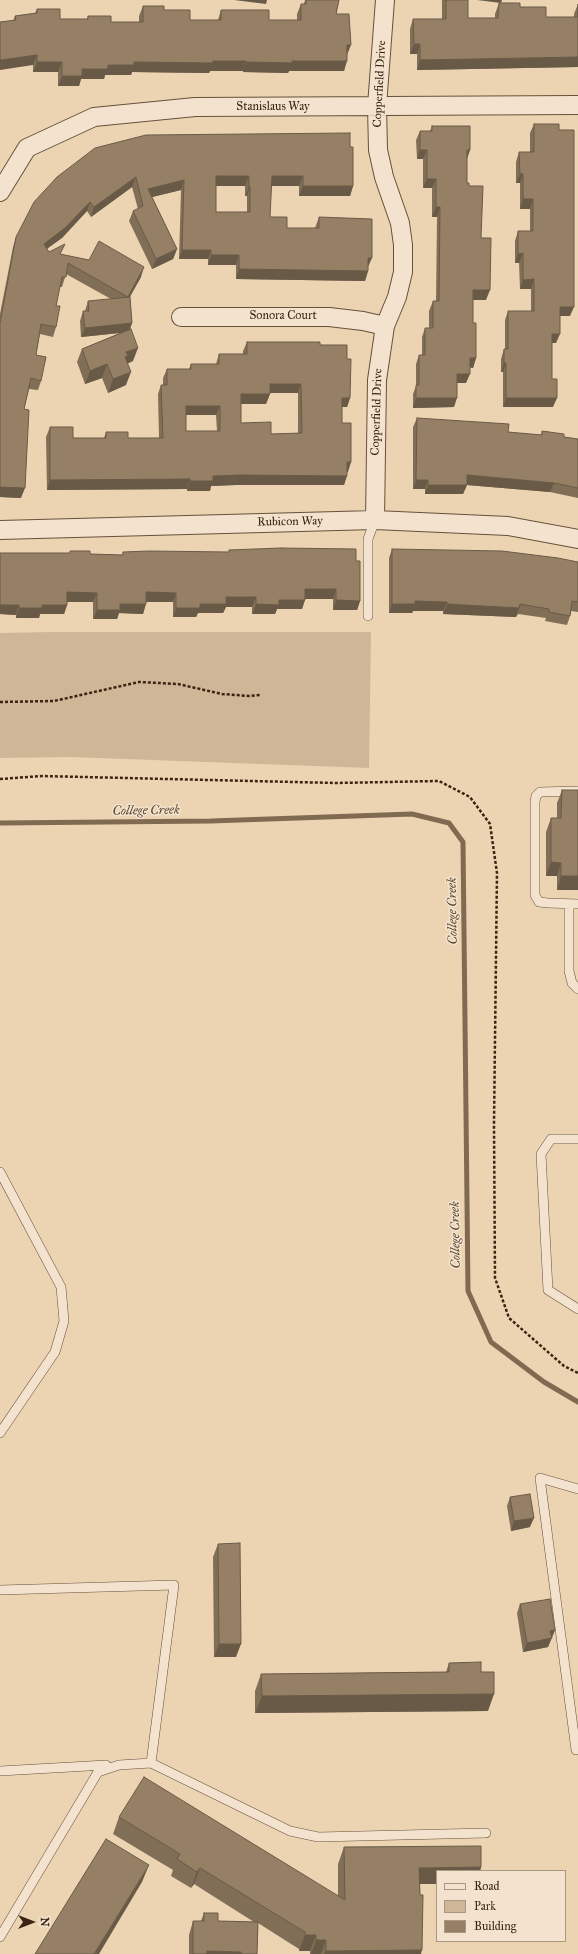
<!DOCTYPE html>
<style>
body{margin:0}
#map{position:relative;width:578px;height:1954px;overflow:hidden;background:#ecd4b3;font-family:"IM FELL Great Primer",serif}
canvas{display:block}
.legend{position:absolute;left:436px;top:1870px;width:130px;height:72px;box-sizing:border-box;background:#f3e3ce;border:1px solid #a99782;margin:0;padding:5px 7px;list-style:none;font-size:12px;color:#392511}
.legend li{display:flex;align-items:center;gap:8px;height:20px}
.legend b{width:20px;border:1px solid #a99782}
.north{position:absolute;left:12px;top:1902px;width:40px;height:40px;-webkit-text-stroke:3px #f3e3ce;paint-order:stroke;rotate:90deg;font-size:11px;font-weight:700;line-height:16px;text-align:center;color:#392511}
.north::after{content:'';display:block;margin:auto;width:14px;height:18px;background:#392511;clip-path:polygon(50% 0,100% 100%,50% 72%,0 100%)}
</style>
<div id="map">
<canvas width="578" height="1954"></canvas>
<ul class="legend">
<li><b style="height:5px;background:#f3e3ce"></b>Road</li>
<li><b style="height:11px;background:#ceb697"></b>Park</li>
<li><b style="height:11px;background:#968065"></b>Building</li>
</ul>
<div class="north">N</div>
</div>
<script>
const ctx = document.querySelector('canvas').getContext('2d');
ctx.lineJoin = 'round';
function fill(path, color) { ctx.fillStyle = color; ctx.fill(path, 'evenodd'); }
const poly = rows => new Path2D(rows.map(r => 'M' + r).join(''));
function stroke(path, color, width, dash) { ctx.strokeStyle = color; ctx.lineWidth = width; ctx.lineCap = dash ? 'butt' : 'round'; ctx.setLineDash(dash || []); ctx.stroke(path); }
function label(font, color, halo, rows, align = 'center') {
  ctx.font = font + ' "IM FELL Great Primer",serif'; ctx.lineWidth = 3; ctx.setLineDash([]); ctx.textBaseline = 'middle'; ctx.strokeStyle = halo; ctx.fillStyle = color; for (const [text, x, y, turn = 0] of rows) {
    ctx.save(); ctx.translate(x, y); ctx.rotate((+turn || 0) * Math.PI / 180); ctx.textAlign = isNaN(turn) ? turn : align; if (halo) ctx.strokeText(text, 0, 0); ctx.fillText(text, 0, 0); ctx.restore();
  }
}
fill(poly([
 [52,632,371,632,369,768,71,757,0,758,0,633]
]), '#ceb697');
stroke(poly([
 [0,823,211,821,412,814,449,823,463,842,468,1291,491,1342,544,1382,578,1402]
]), '#806a51', 5);
const lane = poly([
 [368,616,368,539,375,520],
 [578,791,540,792,536,796,535,802,535,895,539,902,548,903,578,904],
 [569,904,569,971,572,983,578,989],
 [578,1139,551,1139,541,1154,548,1290,578,1309],
 [0,1172,61,1287,64,1321,55,1352,0,1433],
 [578,1489,540,1478,576,1750,578,1749],
 [0,1590,174,1585,151,1763],
 [0,1771,106,1765],
 [0,1937,98,1772,119,1765,151,1763,290,1831,318,1837,486,1833]
]);
const street = poly([
 [0,192,27,148,94,117,195,107,578,105],
 [181,317,329,317,363,321,385,326],
 [375,520,377,380,385,326,397,297,403,272,403,245,400,223,384,177,378,150,377,106,385,0],
 [0,530,375,520,508,526,578,539]
]);
stroke(lane, '#66513a', 10);
stroke(street, '#66513a', 20);
stroke(poly([
 [0,702,54,701,139,682,178,684,222,694,249,696,260,695],
 [0,779,42,776,336,783,439,781,470,797,490,824,497,873,494,1124,495,1278,509,1318,564,1366,578,1373]
]), '#392511', 2.5, [3, 2]);
stroke(lane, '#f3e3ce', 9);
stroke(street, '#f3e3ce', 18);
fill(poly([
 [305,0,339,0,336,14,347,55,344,71,289,71,288,73,243,72,243,71,210,71,209,73,132,72,131,75,105,75,104,79,81,79,79,86,58,86,58,72,33,72,33,65,13,21,15,16,35,13,37,9,60,19,87,19,88,16,111,22,139,22,139,16,143,6,164,10,190,20,218,20,221,10,269,20,297,20,297,14,301,4,304,4],
 [442,0,468,0,468,18,495,18,495,14,499,3,520,7,546,17,574,17,574,14,578,4,578,67,417,70,417,54,410,54,410,29,413,19,442,19],
 [534,124,559,130,570,316,560,316,556,343,552,343,552,379,553,407,503,407,503,372,501,372,501,359,504,349,505,349,505,320,508,311,531,311,531,289,520,289,519,263,515,263,515,241,518,231,530,231,530,209,520,209,520,183,516,183,516,162,519,152,530,152,530,133],
 [432,126,467,159,467,183,469,186,481,238,486,300,473,300,473,323,476,358,473,368,470,367,466,383,457,383,454,407,413,408,413,394,416,386,416,364,419,355,422,355,422,337,425,328,429,328,429,311,433,301,436,301,437,217,432,217,432,188,423,188,423,159,417,159,416,140,420,131,430,131],
 [350,147,353,186,350,196,299,196,299,186,271,186,270,217,287,228,315,228,319,217,368,266,368,271,365,281,236,279,236,265,208,265,208,259,179,259,181,190,152,197,177,249,173,259,152,269,129,221,133,211,138,209,132,187,91,217,87,211,62,238,47,249,49,252,61,254,141,277,130,297,132,323,130,329,133,361,127,363,126,385,108,393,102,378,85,384,77,362,82,349,120,333,81,337,80,321,83,311,85,311,88,301,111,299,66,274,62,287,60,287,56,306,56,327,53,337,40,334,36,355,41,381,38,390,29,389,24,409,21,498,0,497,0,314,13,247,16,237,57,177],
 [216,186,245,186,245,196,247,196,247,212,216,212],
 [247,342,320,345,347,359,350,398,347,407,342,407,342,423,351,462,347,472,344,485,236,485,211,486,210,491,187,491,187,489,47,490,46,437,50,427,73,438,104,438,106,432,128,438,159,438,158,394,161,385,163,385,163,378,167,369,189,369,191,364,216,364,219,354,243,354,243,351],
 [270,393,298,393,298,433,271,434,241,423,241,404,266,404],
 [186,415,216,415,217,431,186,431],
 [417,418,508,432,541,435,542,431,564,437,578,439,578,498,550,492,467,485,463,494,425,494,425,489,413,489,413,427],
 [392,549,578,562,578,612,571,611,570,616,567,625,545,621,546,618,518,614,516,617,443,614,443,611,413,611,412,613,389,613,389,558],
 [229,550,356,561,360,601,357,610,333,610,333,599,305,599,302,609,277,609,275,614,252,614,252,607,226,607,223,613,198,613,196,617,173,617,173,602,146,602,143,614,119,613,117,619,93,619,93,602,67,602,67,605,64,614,40,614,39,618,16,618,16,615,0,614,70,553,70,551,90,554,122,555,123,552,229,552],
 [562,790,578,890,557,890,557,876,546,876,546,832,551,818,557,818,557,803],
 [510,1497,530,1527,511,1531,507,1506],
 [218,1544,236,1657,214,1657,213,1557],
 [520,1604,555,1630,548,1647,523,1652,517,1613],
 [449,1663,481,1672,488,1711,255,1713,255,1691,261,1674,446,1672],
 [119,1817,338,1896,338,1864,344,1847,481,1867,480,1871,437,1871,420,1884,421,1954,310,1954,310,1951,299,1951,299,1949,258,1923,257,1954,189,1954,189,1935,193,1921,201,1921,204,1913,218,1921,254,1922,194,1884,191,1888,171,1876,173,1870,113,1834]
]), '#816e57');
fill(poly([
 [234,0,267,0,266,4],
 [477,0,502,0,501,3],
 [414,44,420,44,417,54,410,54],
 [347,45,351,45,347,55],
 [37,55,33,65,0,70,0,60],
 [578,57,578,67,417,70,420,60],
 [213,61,246,61,243,71,210,71,209,73,132,72,131,75,105,75,104,79,81,79,79,86,58,86,62,76,82,69,134,62],
 [292,61,347,61,344,71,289,71,288,73,243,72,246,62],
 [37,62,62,62,58,72,33,72],
 [420,150,427,150,423,159,417,159],
 [467,150,470,150,467,159,463,159],
 [520,174,523,174,520,183,516,183],
 [216,176,249,176,245,186,213,186],
 [272,176,303,176,299,186,268,186],
 [136,177,132,187,91,217,94,207],
 [427,179,436,179,432,188,423,188],
 [184,180,181,190,144,199,148,189],
 [303,186,353,186,350,196,299,196],
 [249,187,250,187,247,196,245,196],
 [523,199,533,199,530,209,520,209],
 [90,202,87,211,62,238,40,253,44,244],
 [436,207,440,207,437,217,432,217],
 [177,249,173,259,152,269,156,259],
 [182,250,211,250,208,259,179,259],
 [523,253,519,263,515,263,518,254],
 [211,255,239,255,236,265,208,265],
 [368,258,372,258,368,267],
 [144,267,141,277,124,306,128,297],
 [239,269,368,271,365,281,236,279],
 [534,279,531,289,520,289,523,280],
 [473,290,490,290,486,300,470,300],
 [560,307,574,307,570,316,556,316],
 [132,323,129,332,81,337,85,328],
 [552,334,560,334,556,343,548,343],
 [138,348,133,361,125,365,120,371,126,352],
 [470,358,476,358,473,368,466,367],
 [504,363,506,363,503,372,501,372],
 [107,364,102,378,85,384,90,371],
 [131,372,126,385,108,393,113,379],
 [457,374,470,374,466,383,453,383],
 [270,384,301,384,298,393,267,393],
 [241,394,270,394,266,404,237,404],
 [342,398,350,398,347,407,338,407],
 [416,398,457,398,454,407,413,408],
 [506,398,557,398,553,407,503,407],
 [186,406,220,406,216,415,183,415],
 [347,462,351,462,348,472,344,472],
 [240,475,347,476,344,485,236,485,211,486,210,491,187,491,190,481,213,476],
 [467,475,554,483,550,492,467,485,463,494,425,494,428,485],
 [190,479,187,489,47,490,50,480],
 [416,480,428,480,425,489,413,489],
 [0,487,25,488,21,498,0,497],
 [305,589,336,589,333,599,302,599],
 [67,592,97,593,93,602,64,602],
 [146,592,176,593,173,602,143,602],
 [226,597,256,597,252,607,226,607,223,613,198,613,196,617,173,617,176,608,200,604],
 [279,600,305,600,302,609,277,609,275,614,252,614,256,604],
 [336,600,360,601,357,610,333,610],
 [415,601,447,602,443,611,413,611,412,613,389,613,392,604],
 [120,604,146,604,143,614,119,613,117,619,93,619,97,610],
 [447,604,519,608,516,617,443,614],
 [0,605,19,605,16,615,0,614],
 [42,605,67,605,64,614,40,614,39,618,16,618,19,608],
 [551,862,561,863,557,876,546,876],
 [561,876,578,876,578,890,557,890],
 [534,1518,530,1527,511,1531,514,1521],
 [555,1630,548,1647,523,1652,527,1643,550,1631],
 [219,1644,241,1644,236,1657,214,1657],
 [494,1694,488,1711,255,1713,262,1696],
 [149,1865,142,1882,99,1954,94,1954],
 [481,1867,480,1871,437,1871,437,1884,413,1884,419,1868],
 [200,1868,194,1884,191,1888,197,1872],
 [305,1935,316,1935,310,1951,299,1951],
 [316,1940,326,1940,321,1954,311,1954],
 [422,1950,421,1954,324,1954,326,1951],
 [207,1951,241,1952,240,1954,206,1954]
]), '#695a47');
const building = poly([
 [306,0,339,0,336,14,349,14,351,45,347,45,347,61,292,61,292,63,246,62,246,61,213,61,213,63,134,62,134,65,108,65,108,69,82,69,82,76,62,76,62,62,37,62,37,55,0,60,0,22,16,20,15,16,37,13,37,9,60,9,60,19,88,19,88,16,111,16,111,22,143,22,143,6,164,6,164,10,190,10,190,20,221,20,221,10,269,10,269,20,301,20,301,4,306,4,306,0],
 [446,0,468,0,468,18,498,18,499,3,520,3,520,7,546,7,546,17,578,17,578,4,578,57,420,60,420,44,414,44,413,19,446,19,446,0],
 [534,124,559,124,559,130,574,130,574,307,560,307,560,334,552,334,552,379,557,379,557,398,506,398,506,363,504,363,504,349,508,349,508,311,534,311,534,279,523,280,523,253,518,254,518,231,533,231,533,199,523,199,523,174,520,174,519,152,534,152,534,124],
 [432,126,470,126,470,150,467,150,467,183,469,183,469,186,483,186,481,238,491,238,490,290,473,290,473,323,476,323,476,358,470,358,470,374,457,374,457,398,416,398,416,385,419,385,419,355,425,355,425,328,433,328,433,301,439,301,440,207,436,207,436,179,427,179,427,150,420,150,420,131,432,131,432,126],
 [350,133,350,147,353,147,353,186,303,186,303,176,272,176,270,217,287,217,287,228,319,228,319,217,372,219,372,258,368,258,368,271,239,269,239,255,211,255,211,250,182,250,184,180,148,189,177,249,156,259,133,211,143,206,136,177,94,207,90,202,65,228,44,244,49,252,65,244,60,254,89,260,99,241,144,267,128,297,68,263,66,277,62,277,56,306,60,306,56,327,41,324,36,355,46,357,41,381,31,378,24,409,29,410,25,488,0,487,0,323,16,237,34,202,57,177,95,148,146,135,350,133],
 [216,176,249,176,249,187,250,187,250,212,216,212,216,176],
 [130,297,132,323,85,328,83,311,89,311,88,301,130,297],
 [131,329,138,348,126,352,128,356,125,357,131,372,113,379,107,364,90,371,82,349,131,329],
 [247,342,320,342,320,345,347,345,347,359,351,359,350,398,342,398,342,423,351,423,351,462,347,462,347,476,240,475,213,476,213,481,190,481,190,479,50,480,50,427,73,427,73,438,106,438,106,432,128,432,128,438,163,438,161,385,167,385,167,369,191,369,191,364,219,364,219,354,247,354,247,342],
 [270,384,301,384,302,433,271,434,271,422,241,423,241,394,270,394,270,384],
 [186,406,220,406,220,431,186,431,186,406],
 [417,418,509,424,508,432,542,435,542,431,564,434,564,437,578,439,578,488,554,483,467,475,467,485,428,485,428,480,416,480,417,418],
 [281,548,356,549,356,561,360,561,360,601,336,600,336,589,305,589,305,600,279,600,279,605,256,604,256,597,226,597,226,604,200,604,200,608,176,608,176,593,146,592,146,604,120,604,120,610,97,610,97,593,67,592,67,605,42,605,42,608,19,608,19,605,0,605,0,553,70,553,70,551,90,551,90,554,123,555,123,552,149,551,229,552,229,550,281,548],
 [392,549,502,551,558,558,578,562,578,602,572,601,570,616,549,612,549,609,520,604,519,608,447,604,447,602,415,601,415,604,392,604,392,549],
 [562,790,578,790,578,876,561,876,561,863,551,862,551,818,561,818,562,790],
 [530,1494,534,1518,514,1521,510,1497,530,1494],
 [240,1543,241,1644,219,1644,218,1544,240,1543],
 [550,1599,555,1630,550,1631,552,1638,527,1643,520,1604,550,1599],
 [481,1662,481,1672,494,1672,494,1694,262,1696,261,1674,449,1672,449,1663,481,1662],
 [144,1777,345,1900,344,1847,481,1846,481,1867,419,1868,420,1895,423,1895,422,1950,326,1951,326,1940,316,1940,316,1935,305,1935,305,1932,200,1868,197,1872,177,1859,180,1854,119,1817,144,1777],
 [106,1839,149,1865,94,1954,35,1954,106,1839],
 [204,1913,218,1913,218,1921,258,1922,257,1954,241,1954,241,1952,207,1951,207,1954,193,1954,193,1921,204,1921,204,1913]
]);
fill(building, '#968065');
stroke(building, '#695a47', 1);
label('12px', '#392511', '#f3e3ce', [
 ["Copperfield Drive",380,84,-87],
 ["Stanislaus Way",273,107],
 ["Sonora Court",283,316],
 ["Copperfield Drive",377,412,-88],
 ["Rubicon Way",290,522,-1]
]);
label('italic 13px', '#5c4831', '#f3e3ce', [
 ["College Creek",146,811,-1],
 ["College Creek",453,911,-91],
 ["College Creek",456,1235,-91]
]);
</script>
